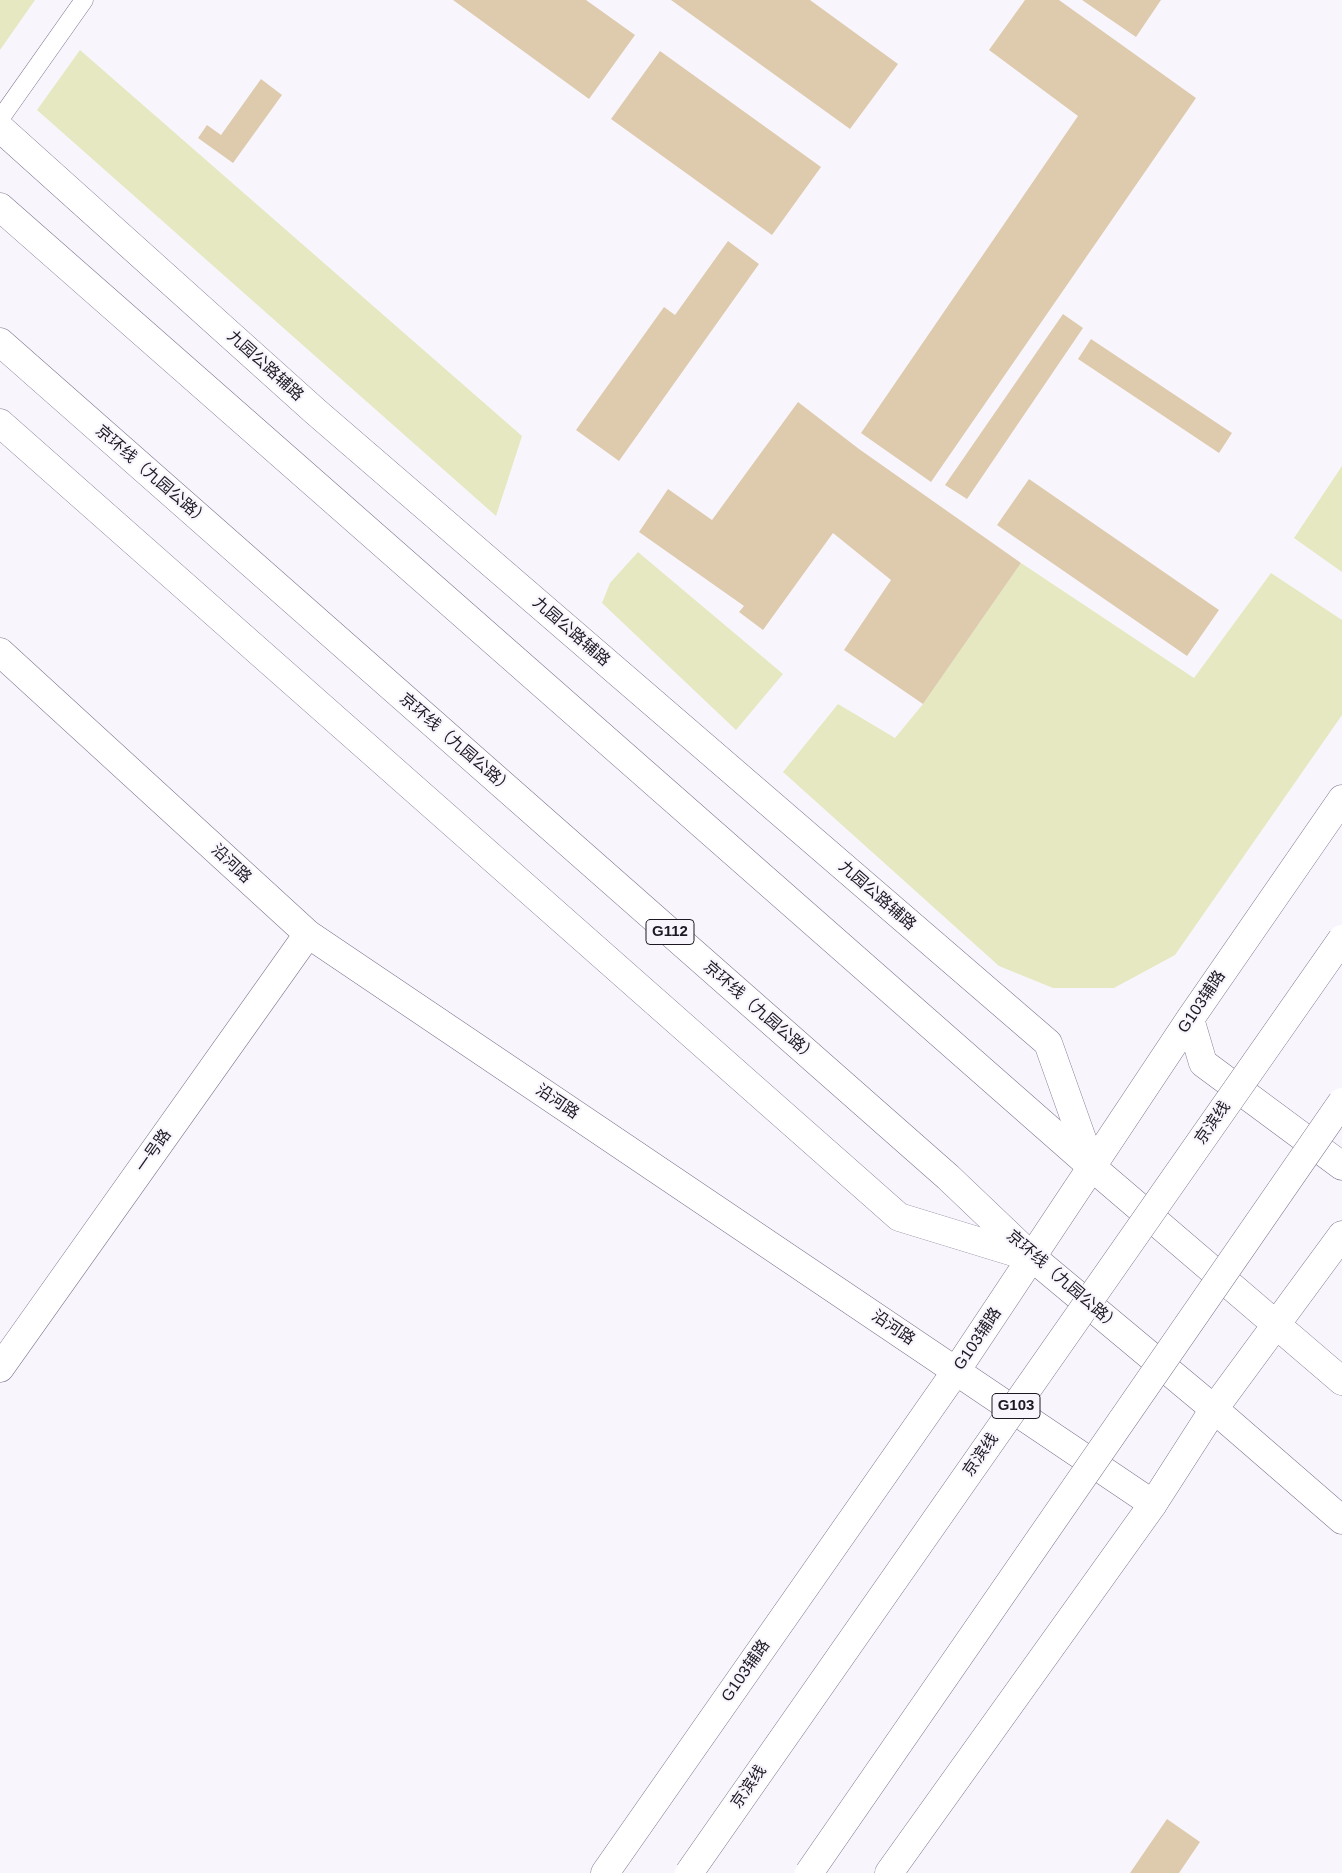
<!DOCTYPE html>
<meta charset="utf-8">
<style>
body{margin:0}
canvas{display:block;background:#f8f6fc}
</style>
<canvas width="1342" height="1873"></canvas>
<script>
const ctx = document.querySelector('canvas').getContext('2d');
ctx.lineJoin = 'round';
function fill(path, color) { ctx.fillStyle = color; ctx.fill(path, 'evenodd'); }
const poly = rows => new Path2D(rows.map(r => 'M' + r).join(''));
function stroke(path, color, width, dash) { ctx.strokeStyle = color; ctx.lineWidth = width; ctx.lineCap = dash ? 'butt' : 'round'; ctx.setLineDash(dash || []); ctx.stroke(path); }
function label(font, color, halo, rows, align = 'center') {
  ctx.font = font + ' Arial,"Noto Sans SC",sans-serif'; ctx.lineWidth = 4.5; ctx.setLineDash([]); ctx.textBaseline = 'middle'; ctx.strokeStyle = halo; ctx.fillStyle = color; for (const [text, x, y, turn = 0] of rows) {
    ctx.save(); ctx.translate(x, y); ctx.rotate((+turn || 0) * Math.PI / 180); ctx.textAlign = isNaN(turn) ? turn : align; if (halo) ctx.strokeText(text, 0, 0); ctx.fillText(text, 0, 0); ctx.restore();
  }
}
fill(poly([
 [0,0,35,0,0,50],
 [80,50,522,436,496,516,37,110],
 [1342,466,1342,572,1294,538],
 [638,552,783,674,736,730,602,603,610,583],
 [1021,563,1194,678,1271,573,1342,620,1342,715,1175,955,1114,988,1053,988,999,966,783,772,838,704,895,738,923,704]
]), '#e5e8c0');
fill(poly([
 [453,0,586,0,635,35,589,99],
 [671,0,810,0,898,64,850,129],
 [1025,0,1059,0,1196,98,931,482,861,433,1078,116,989,50],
 [1082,0,1161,0,1136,37],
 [660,51,821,167,772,235,611,119],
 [261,79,282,95,233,163,198,138,207,125,221,135],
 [728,241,759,264,619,461,576,430,664,307,675,315],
 [1063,314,1083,328,967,499,945,485],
 [1091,339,1232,433,1219,453,1078,359],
 [798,402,859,449,1021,563,923,704,844,650,891,580,833,533,763,630,739,612,744,606,639,532,668,489,712,520],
 [1029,479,1219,610,1187,656,997,525],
 [1167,1819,1200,1842,1179,1873,1130,1873]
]), '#decbae');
const lane = poly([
 [0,119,84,0]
]);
const street = poly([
 [0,652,308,934,1153,1504],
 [0,1368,308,934]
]);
const secondary = poly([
 [0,128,316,412,1048,1043,1092,1167],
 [0,423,899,1217,1033,1258],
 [1190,1019,1203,1063,1342,1166],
 [605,1873,956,1371,1190,1019,1342,799],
 [889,1873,1153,1504,1214,1409,1342,1235]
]);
const highway = poly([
 [0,207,1092,1167,1342,1381],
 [0,342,948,1177,1033,1258,1214,1409,1342,1520]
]);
stroke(lane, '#817692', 19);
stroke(street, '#817692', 29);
stroke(secondary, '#817692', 29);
stroke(highway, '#817692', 29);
stroke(lane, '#fff', 18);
stroke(street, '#fff', 28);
stroke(secondary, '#fff', 28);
stroke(highway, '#fff', 28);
const highwayBridge = poly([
 [689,1873,1342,939],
 [809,1873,1342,1102]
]);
stroke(highwayBridge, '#817692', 29, []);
stroke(highwayBridge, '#fff', 28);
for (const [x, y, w] of [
 [670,932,48],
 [1016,1406,48]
]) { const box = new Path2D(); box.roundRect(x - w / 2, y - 12.5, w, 25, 4); ctx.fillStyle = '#f8f6fc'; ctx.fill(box); stroke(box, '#1d1823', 1); }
label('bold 15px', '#1d1823', null, [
 ["G112",670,932],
 ["G103",1016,1406]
]);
label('16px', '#1d1823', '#f8f6fc', [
 ["九园公路辅路",265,366,42],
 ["京环线（九园公路）",152,476,41],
 ["九园公路辅路",571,632,41],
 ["京环线（九园公路）",456,744,41],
 ["沿河路",231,864,43],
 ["九园公路辅路",877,896,41],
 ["G103辅路",1202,1002,-56],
 ["京环线（九园公路）",760,1012,41],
 ["沿河路",557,1102,34],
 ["京滨线",1213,1123,-55],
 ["一号路",154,1151,-55],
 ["京环线（九园公路）",1063,1281,41],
 ["沿河路",893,1328,34],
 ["G103辅路",978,1339,-56],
 ["京滨线",981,1455,-55],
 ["G103辅路",746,1671,-55],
 ["京滨线",749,1787,-55]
]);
</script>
